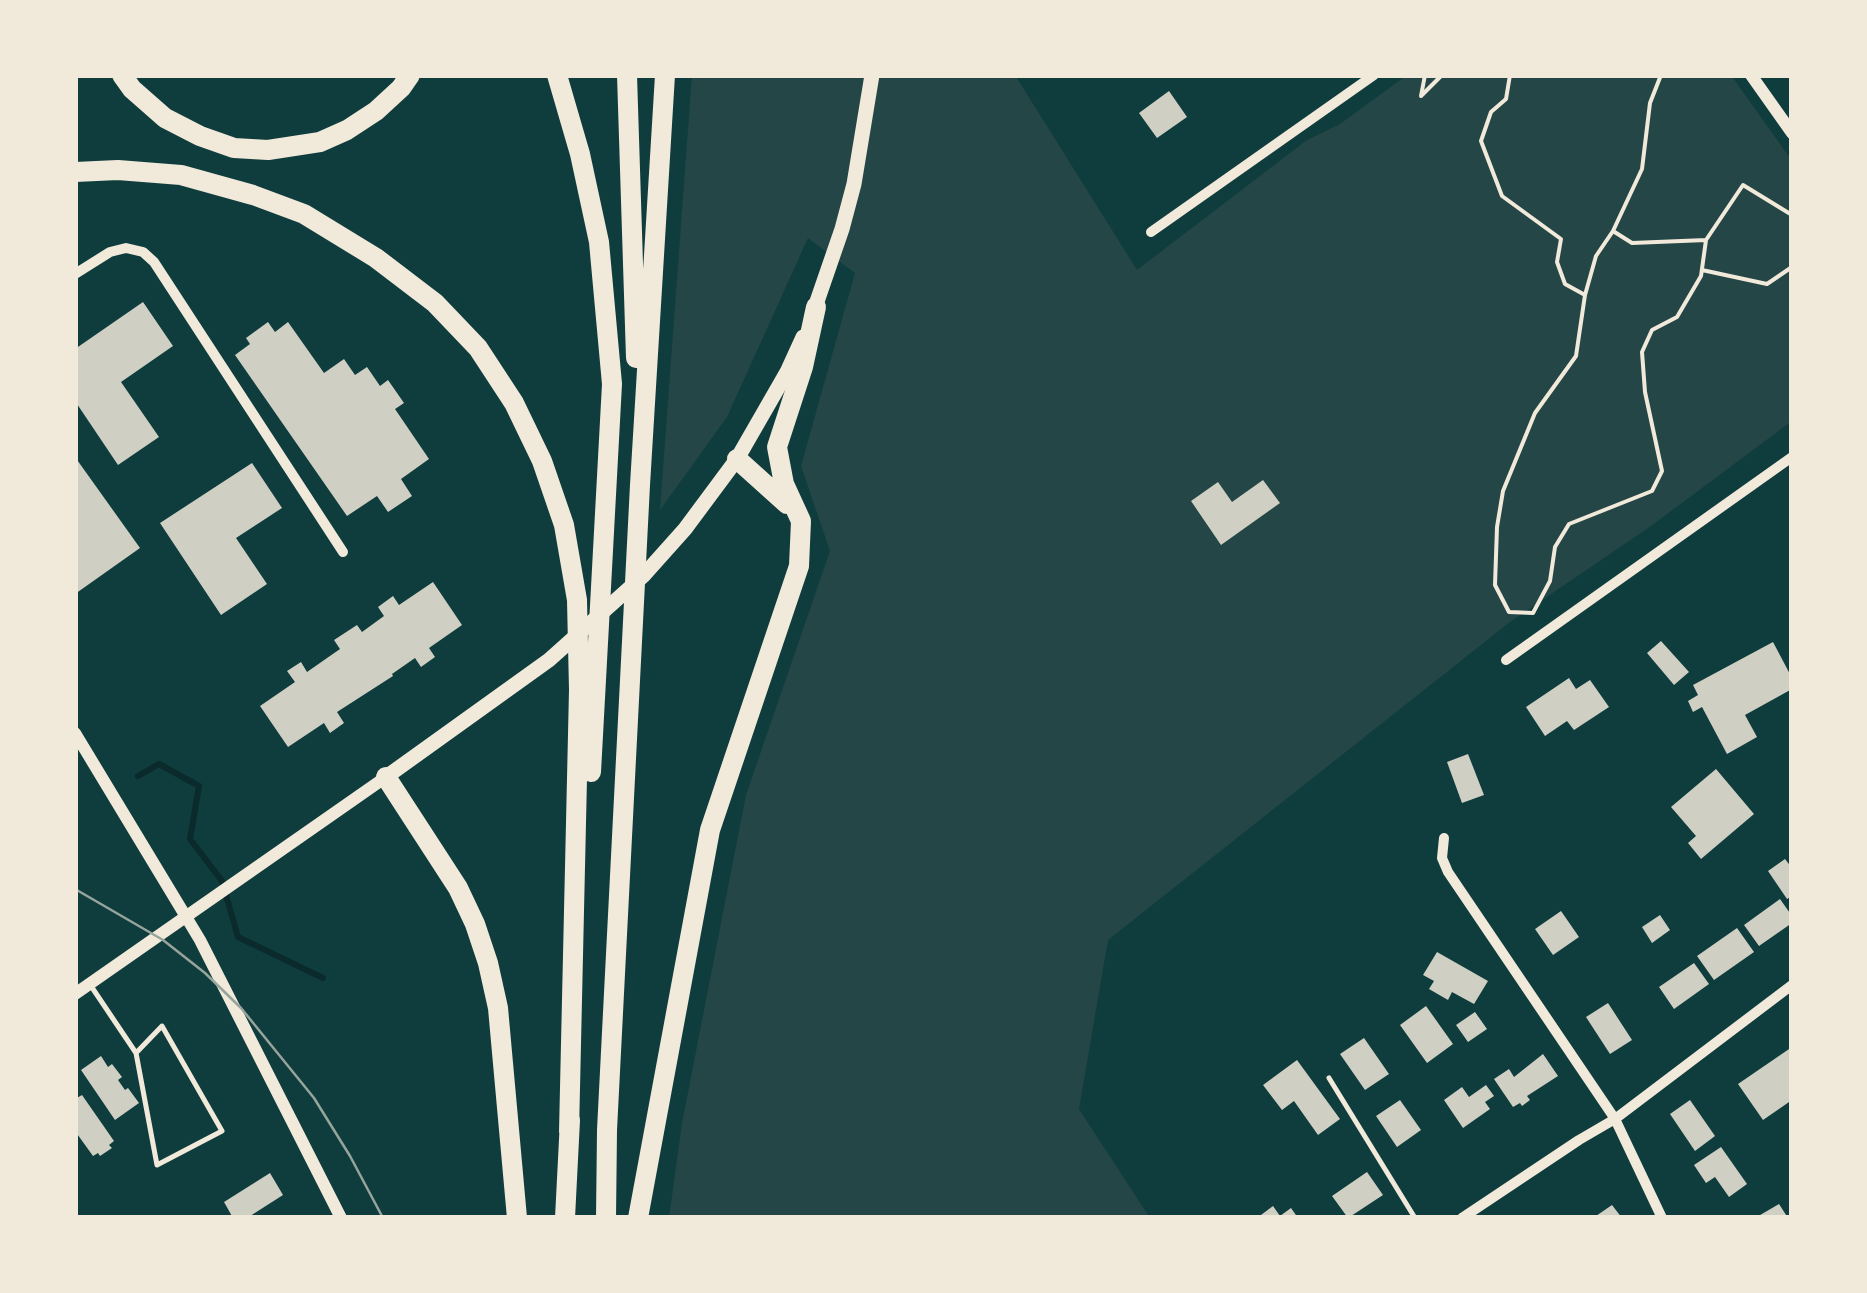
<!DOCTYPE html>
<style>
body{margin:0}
#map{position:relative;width:1867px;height:1293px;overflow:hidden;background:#0f3d3e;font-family:Commissioner,sans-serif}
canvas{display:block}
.frame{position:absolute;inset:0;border:78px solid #f1e9da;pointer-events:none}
</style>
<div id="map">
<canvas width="1867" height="1293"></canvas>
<div class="frame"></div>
</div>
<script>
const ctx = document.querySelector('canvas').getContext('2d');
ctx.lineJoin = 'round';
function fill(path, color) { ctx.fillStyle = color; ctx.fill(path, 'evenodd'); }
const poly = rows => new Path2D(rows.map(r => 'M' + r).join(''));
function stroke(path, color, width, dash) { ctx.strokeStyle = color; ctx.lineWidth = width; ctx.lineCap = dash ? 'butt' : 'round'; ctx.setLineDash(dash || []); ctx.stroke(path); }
fill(poly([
 [692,75,1015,75,1137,270,1307,140,1340,124,1407,75,1731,75,1792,161,1792,421,1651,526,1510,622,1108,940,1079,1109,1150,1218,669,1218,682,1123,746,795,830,551,801,466,855,273,808,238,727,417,660,510]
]), '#244646');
stroke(poly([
 [138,776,159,764,199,786,190,839,222,881,238,937,323,978]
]), '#0a2a2b', 6);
fill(poly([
 [1169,91,1187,117,1157,138,1139,113],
 [143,302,173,346,121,382,159,437,118,465,75,401,75,349],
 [268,322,275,332,288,322,324,373,344,359,355,375,367,367,380,386,388,380,404,403,395,409,429,459,401,479,412,496,388,512,377,496,347,516,235,355,250,344,246,338],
 [75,457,140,548,75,594],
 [252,463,282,508,236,538,267,584,221,615,160,523],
 [1263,480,1280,503,1221,545,1191,501,1218,482,1232,502],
 [433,582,462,625,429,648,435,657,421,667,415,658,392,674,393,676,337,712,344,723,330,733,324,723,288,747,260,706,295,682,287,671,301,662,307,672,340,649,334,640,357,625,362,632,384,616,378,607,393,596,399,605],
 [1661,641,1689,672,1674,685,1647,653],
 [1773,642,1792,678,1792,689,1745,715,1757,737,1727,754,1702,707,1693,712,1688,701,1698,695,1693,685],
 [1569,678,1576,689,1590,680,1609,707,1574,730,1567,721,1545,736,1526,707],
 [1468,754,1484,795,1462,803,1447,762],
 [1716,769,1754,814,1701,859,1688,843,1696,836,1671,807],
 [1785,859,1792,868,1792,896,1787,899,1768,871],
 [1780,899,1792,916,1792,923,1759,946,1744,925],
 [1561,911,1579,937,1553,955,1535,929],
 [1660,915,1670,930,1652,943,1642,927],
 [1737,928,1754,952,1714,980,1697,956],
 [1437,952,1488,981,1474,1004,1452,992,1448,1000,1429,989,1434,981,1423,975],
 [1694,963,1709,984,1674,1009,1659,987],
 [1608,1003,1632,1040,1610,1054,1586,1017],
 [1426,1006,1453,1044,1427,1063,1400,1025],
 [1475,1012,1487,1029,1468,1042,1456,1025],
 [1364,1038,1389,1074,1365,1090,1340,1054],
 [1792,1047,1792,1100,1763,1120,1738,1084],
 [1543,1054,1558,1076,1527,1096,1530,1100,1522,1106,1520,1103,1513,1107,1494,1079,1509,1069,1514,1077],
 [101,1056,108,1067,112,1064,122,1077,118,1080,125,1090,128,1088,139,1103,115,1120,81,1070],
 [1297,1060,1340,1119,1318,1135,1294,1101,1282,1110,1263,1085],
 [1486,1085,1494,1096,1485,1102,1490,1109,1463,1128,1444,1100,1462,1087,1469,1097],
 [82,1095,114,1141,109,1145,112,1148,100,1156,98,1153,93,1156,75,1131,75,1099],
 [1400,1100,1421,1130,1397,1147,1376,1116],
 [1690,1100,1715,1136,1695,1151,1670,1114],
 [1721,1147,1747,1184,1729,1197,1715,1177,1706,1183,1694,1165],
 [1367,1172,1383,1195,1348,1218,1332,1196],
 [270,1173,283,1195,247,1218,233,1218,224,1202],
 [1779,1204,1788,1218,1755,1218],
 [1612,1205,1622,1218,1593,1218],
 [1273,1206,1280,1216,1291,1208,1298,1218,1257,1218]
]), '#cfcfc3');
stroke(poly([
 [1425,75,1421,96,1442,75],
 [1510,75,1506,99,1491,112,1481,141,1502,196,1561,239,1557,262,1565,284,1585,295],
 [1613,231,1642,169,1650,103,1661,75],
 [1706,240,1632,243,1613,231,1596,256,1585,295,1576,356,1535,413,1503,491,1497,527,1495,585,1509,612,1533,613,1550,581,1555,547,1569,524,1652,491,1662,471,1645,392,1642,352,1652,330,1677,317,1701,276,1706,240,1743,185,1792,215],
 [1702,270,1767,284,1792,267]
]), '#f1e9da', 4);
stroke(poly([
 [91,986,136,1053,157,1165,222,1131,162,1026,136,1053],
 [1329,1078,1415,1218]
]), '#f1e9da', 5);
stroke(poly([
 [1151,232,1374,75],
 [75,274,110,252,126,248,143,252,154,262,343,552],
 [1506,660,1792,457],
 [1444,838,1442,858,1448,872,1615,1119,1662,1218],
 [1462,1218,1579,1140,1615,1119,1792,985]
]), '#f1e9da', 10);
stroke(poly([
 [1751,75,1792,133],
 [75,733,200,940,341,1218],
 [75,994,386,777]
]), '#f1e9da', 12);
stroke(poly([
 [812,316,842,229,854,184,872,75],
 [386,777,549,660,643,576,685,529,737,459,787,372,803,337]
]), '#f1e9da', 15);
stroke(poly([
 [122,75,132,89,165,118,200,136,234,148,268,150,320,142,347,130,376,111,401,88,410,75],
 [557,75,580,154,599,242,612,384,591,772],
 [627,75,636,358],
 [75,172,118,170,181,175,253,195,304,214,376,258,435,303,478,348,514,403,542,461,564,525,577,600,579,690,569,1132],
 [737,459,787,504],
 [386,777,458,888,475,924,488,963,498,1008,517,1218],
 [565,1218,570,1120],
 [606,1218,607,1130,640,485,665,75],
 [638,1218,710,830,799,566,801,521,784,484,777,447,803,367,816,307]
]), '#f1e9da', 20);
stroke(poly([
 [75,889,163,940,205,973,241,1008,314,1098,350,1156,383,1218]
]), '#97a49c', 2.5);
</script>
